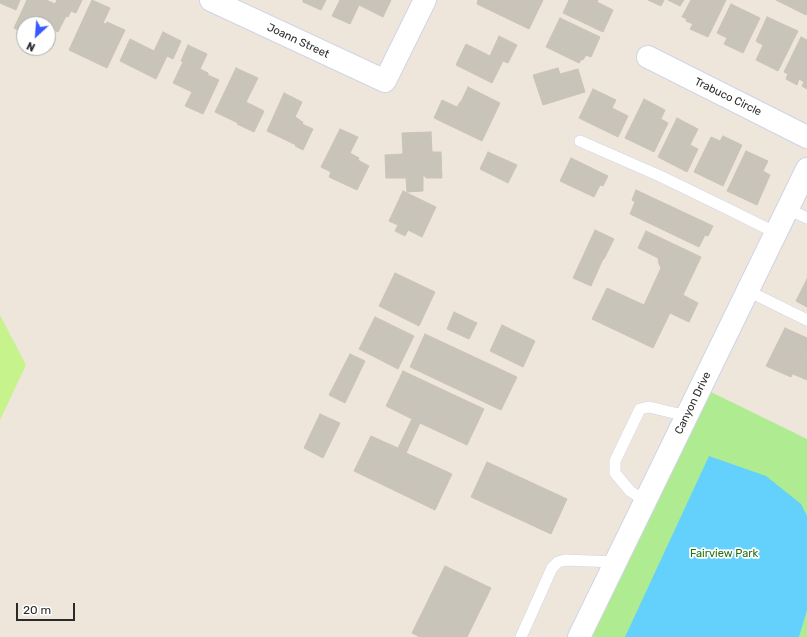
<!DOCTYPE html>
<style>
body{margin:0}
#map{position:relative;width:807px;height:637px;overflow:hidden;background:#eee6db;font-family:Rubik,sans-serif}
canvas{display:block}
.north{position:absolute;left:16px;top:16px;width:40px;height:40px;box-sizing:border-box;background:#fff;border:1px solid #aaa;border-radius:50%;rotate:206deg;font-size:11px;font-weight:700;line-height:16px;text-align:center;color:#2b2b2b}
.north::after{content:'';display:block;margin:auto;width:14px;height:18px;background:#375aff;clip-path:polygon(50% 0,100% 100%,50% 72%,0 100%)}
.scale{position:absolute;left:16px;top:603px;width:59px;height:18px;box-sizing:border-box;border:2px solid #2b2b2b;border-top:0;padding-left:5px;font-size:12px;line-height:14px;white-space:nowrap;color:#2b2b2b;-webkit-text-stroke:3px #fff;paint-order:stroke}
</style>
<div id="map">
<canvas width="807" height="637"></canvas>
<div class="north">N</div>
<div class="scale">20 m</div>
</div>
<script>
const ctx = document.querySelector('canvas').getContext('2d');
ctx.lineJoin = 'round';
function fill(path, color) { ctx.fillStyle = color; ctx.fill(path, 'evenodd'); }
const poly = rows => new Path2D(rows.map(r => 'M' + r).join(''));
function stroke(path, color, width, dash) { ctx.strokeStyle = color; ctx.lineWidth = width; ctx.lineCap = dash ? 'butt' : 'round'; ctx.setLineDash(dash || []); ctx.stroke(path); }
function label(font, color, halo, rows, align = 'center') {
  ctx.font = font + ' Rubik,sans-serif'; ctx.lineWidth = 3.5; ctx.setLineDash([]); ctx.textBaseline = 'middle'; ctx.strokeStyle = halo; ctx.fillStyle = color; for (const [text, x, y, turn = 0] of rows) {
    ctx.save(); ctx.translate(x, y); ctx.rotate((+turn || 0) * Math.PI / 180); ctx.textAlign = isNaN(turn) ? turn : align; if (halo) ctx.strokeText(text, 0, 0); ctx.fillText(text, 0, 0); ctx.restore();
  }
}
fill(poly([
 [711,392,807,439,807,637,592,637]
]), '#afeb91');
fill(poly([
 [0,315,26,365,0,420]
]), '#c6f38c');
fill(poly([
 [709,456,766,476,801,504,807,516,807,610,799,637,625,637]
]), '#63d1fc');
const building = poly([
 [0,0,20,0,16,10,0,3,0,0],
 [27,0,46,0,55,4,57,0,82,0,76,13,71,11,68,17,66,16,58,32,48,27,48,24,41,24,36,22,35,24,24,24,24,33,14,28,27,0],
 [92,0,110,8,103,23,106,24,107,22,125,30,107,68,69,50,92,0],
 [303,0,326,0,321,10,303,2,303,0],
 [340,0,391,0,383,17,359,5,350,24,332,16,340,0],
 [478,0,543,0,529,29,477,4,478,0],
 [569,0,598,0,597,2,613,10,603,32,563,13,569,0],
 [648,0,664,0,661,6,648,0],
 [668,0,684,0,680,6,668,0],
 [691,0,726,0,708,37,690,29,693,24,686,21,687,19,682,17,691,0],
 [776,0,807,0,807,12,806,15,776,0],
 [731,4,760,18,743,53,724,44,727,38,717,33,731,4],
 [767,17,798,31,778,71,756,60,763,45,757,42,758,41,756,41,767,17],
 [560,18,600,37,591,57,586,55,583,60,582,59,579,63,546,47,560,18],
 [163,32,181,41,173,59,167,56,156,79,120,61,130,39,154,51,163,32],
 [499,36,517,45,508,63,503,61,492,83,456,65,466,44,490,56,499,36],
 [801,37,807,40,807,89,802,86,804,82,799,79,797,85,786,79,788,74,784,72,801,37],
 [188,45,207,54,200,69,208,73,208,75,219,80,203,114,185,106,192,92,173,83,183,62,181,61,188,45],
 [236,68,258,78,246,102,264,111,254,132,237,124,238,123,215,112,236,68],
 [558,68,560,74,578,69,585,92,543,105,533,75,558,68],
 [468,87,500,103,482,141,434,118,442,100,457,107,460,102,461,102,468,87],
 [593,89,616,100,612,108,628,116,618,137,579,118,593,89],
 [284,93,302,102,295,117,300,120,300,121,303,122,302,124,313,129,303,150,295,146,296,145,267,131,284,93],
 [644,99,665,110,661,119,668,123,654,152,625,138,644,99],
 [677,118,698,129,690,145,698,149,687,172,658,157,677,118],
 [340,129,358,137,350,153,359,158,358,160,369,166,357,190,329,177,331,172,321,167,340,129],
 [431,132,432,152,441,152,442,178,426,178,425,176,423,176,423,191,407,192,406,178,386,178,385,155,403,154,402,133,431,132],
 [723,136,742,145,723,186,694,172,711,137,720,141,723,136],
 [746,151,768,161,763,171,770,175,757,205,727,191,746,151],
 [488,152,517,165,508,183,480,169,488,152],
 [571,158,608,176,603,186,600,185,594,197,560,181,571,158],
 [636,190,713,226,708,236,705,235,699,247,630,214,635,202,632,200,636,190],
 [403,191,436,207,422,237,408,230,405,236,395,231,398,225,389,221,403,191],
 [595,230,614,239,604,259,603,259,591,286,573,278,595,230],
 [646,231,701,257,683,295,698,303,689,322,670,313,653,348,592,319,607,288,644,305,661,268,659,264,658,258,638,248,646,231],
 [395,273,435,292,419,326,379,306,395,273],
 [807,279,807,307,796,301,807,279],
 [454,312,477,323,469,339,447,329,454,312],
 [375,317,414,336,398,369,359,349,375,317],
 [502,325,535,341,523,367,490,351,502,325],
 [785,328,807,338,807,344,791,377,766,366,785,328],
 [425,334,517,377,501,410,410,367,425,334],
 [807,344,807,380,793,374,807,344],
 [350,354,365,361,345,403,329,395,350,354],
 [403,371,484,409,467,445,420,423,406,453,452,474,435,510,354,471,371,436,398,448,412,419,386,406,403,371],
 [320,414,340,423,323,458,304,448,320,414],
 [487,462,567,499,551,534,471,497,487,462],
 [445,566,491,588,467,637,420,637,412,633,445,566]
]);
fill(building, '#c9c4ba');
stroke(building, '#cac3b4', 1);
const lane = poly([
 [580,141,660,176,728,209,776,233],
 [788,209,807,218],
 [748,291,807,320],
 [645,501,630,491,615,473,615,461,640,409,649,407,687,416],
 [521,637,552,568,558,562,565,560,615,562]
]);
const street = poly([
 [211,0,385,81,425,0],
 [648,57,807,137],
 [579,637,807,169]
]);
stroke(lane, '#d0d4e5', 12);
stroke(street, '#d0d4e5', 24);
stroke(lane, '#fff', 11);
stroke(street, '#fff', 22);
label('11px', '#2b2b2b', '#fff', [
 ["Joann Street",298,41,25],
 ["Trabuco Circle",728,97,26],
 ["Canyon Drive",693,403,-64]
]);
label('11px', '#247012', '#fff', [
 ["Fairview Park",724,554]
]);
</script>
